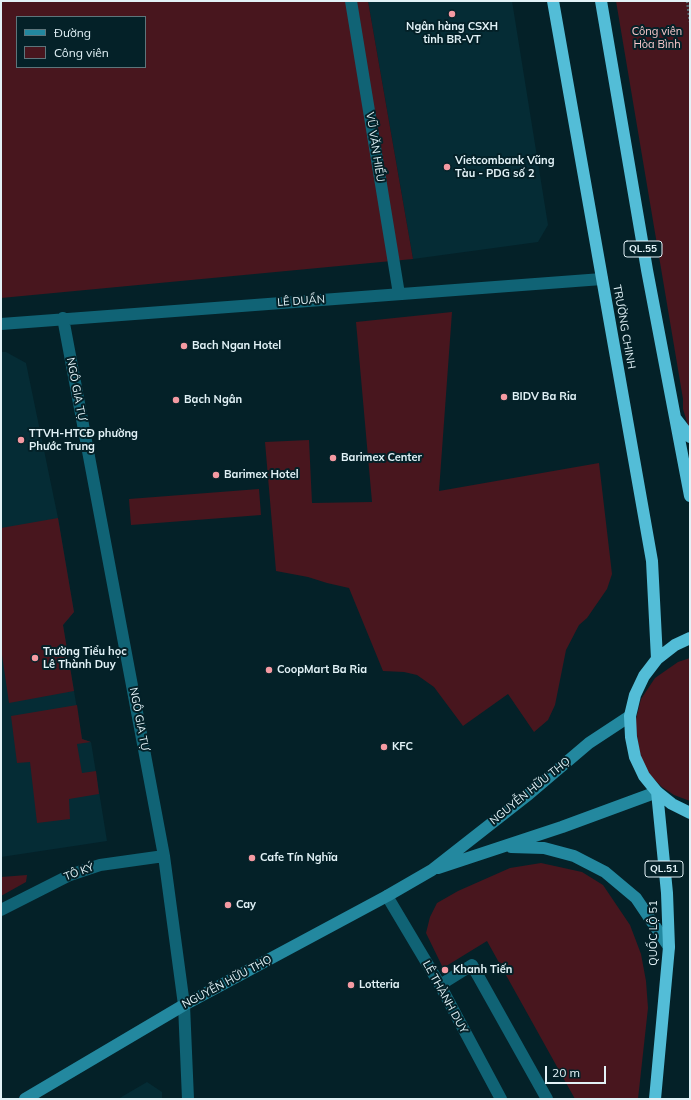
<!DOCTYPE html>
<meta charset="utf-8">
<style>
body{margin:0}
#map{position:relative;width:691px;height:1100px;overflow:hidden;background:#042128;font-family:Mulish,sans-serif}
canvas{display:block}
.frame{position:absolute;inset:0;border:2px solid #e2f2f7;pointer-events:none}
.legend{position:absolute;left:16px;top:16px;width:130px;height:52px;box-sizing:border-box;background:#042128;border:1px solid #5d757b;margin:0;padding:5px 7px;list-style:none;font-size:12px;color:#e2f2f7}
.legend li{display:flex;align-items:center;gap:8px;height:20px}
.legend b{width:20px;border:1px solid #5d757b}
.scale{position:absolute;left:545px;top:1066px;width:61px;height:18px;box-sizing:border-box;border:2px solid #e2f2f7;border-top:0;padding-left:5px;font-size:12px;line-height:14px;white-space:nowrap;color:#e2f2f7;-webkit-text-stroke:3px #042128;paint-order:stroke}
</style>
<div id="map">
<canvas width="691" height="1100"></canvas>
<div class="frame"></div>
<ul class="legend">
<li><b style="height:5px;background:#23889f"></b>Đường</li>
<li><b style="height:11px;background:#48161e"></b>Công viên</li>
</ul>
<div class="scale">20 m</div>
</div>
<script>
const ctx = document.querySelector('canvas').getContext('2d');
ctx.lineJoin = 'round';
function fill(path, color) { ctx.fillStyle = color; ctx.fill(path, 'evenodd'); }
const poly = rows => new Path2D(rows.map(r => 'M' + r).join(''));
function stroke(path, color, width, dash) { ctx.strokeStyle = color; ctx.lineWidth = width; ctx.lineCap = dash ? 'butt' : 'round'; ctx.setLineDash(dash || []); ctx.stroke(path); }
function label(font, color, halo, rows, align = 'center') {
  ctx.font = font + ' Mulish,sans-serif'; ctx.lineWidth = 4; ctx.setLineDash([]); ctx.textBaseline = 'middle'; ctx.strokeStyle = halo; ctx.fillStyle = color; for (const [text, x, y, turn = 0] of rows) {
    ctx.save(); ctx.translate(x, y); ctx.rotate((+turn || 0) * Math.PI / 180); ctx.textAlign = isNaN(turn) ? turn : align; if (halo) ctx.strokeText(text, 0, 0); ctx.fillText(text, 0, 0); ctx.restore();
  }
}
fill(poly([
 [368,1,512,1,548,225,538,242,413,259],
 [1,352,6,352,26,363,58,518,74,612,63,625,82,739,91,742,107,841,1,857],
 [147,1082,162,1092,162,1099,118,1099]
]), '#052c35');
fill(poly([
 [1,1,368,1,413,259,1,298],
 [17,17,145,17,145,67,17,67],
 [616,1,690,1,690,432,683,409,683,399],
 [452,312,439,491,599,463,612,574,607,589,587,618,579,625,566,650,555,705,548,720,534,732,508,694,463,726,434,687,417,675,404,672,383,671,349,588,327,583,308,577,276,571,265,442,309,440,312,503,372,502,356,322],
 [259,489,261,515,131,525,129,499],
 [58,518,74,612,63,625,74,691,9,703,1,648,1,528],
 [690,658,690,801,674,795,662,787,650,775,641,760,635,723,641,699,655,678,678,662],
 [77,705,82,739,91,742,77,744,82,773,96,771,99,794,69,799,70,819,37,823,30,762,17,763,11,716],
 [541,863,582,872,603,885,630,925,641,954,646,981,648,1008,638,1099,575,1099,487,941,443,968,426,933,430,917,437,903,458,891,510,868],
 [27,875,26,882,1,896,1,877]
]), '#48161e');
stroke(poly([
 [687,1,690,22]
]), '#597177', 2.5, [2, 2]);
stroke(poly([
 [351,1,399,294],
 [63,318,164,856,184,1005,188,1099],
 [1,324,602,279],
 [387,896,440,985,501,1099],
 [1,910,70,875,100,865,164,856],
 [440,985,472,965,547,1099]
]), '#106375', 12);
stroke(poly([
 [511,847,544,848,574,856,605,872,636,898,669,947],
 [438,868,562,827,657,792],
 [25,1099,184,1005,387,896,432,870,529,794,589,743,630,716]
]), '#23889f', 12);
stroke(poly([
 [553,1,652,561,657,659],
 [601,1,647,270,690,496],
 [676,419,690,437],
 [690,638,675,645,657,659,644,676,635,695,630,716,631,737,635,757,644,776,657,792,672,804,690,813],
 [655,1099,669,947,667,893,657,792]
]), '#53bdd7', 12);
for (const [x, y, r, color] of [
 [452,14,4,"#f49aa2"],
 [447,167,4,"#f49aa2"],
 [184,346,4,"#f49aa2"],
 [504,397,4,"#f49aa2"],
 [176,400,4,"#f49aa2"],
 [21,440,4,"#f49aa2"],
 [333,458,4,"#f49aa2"],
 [216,475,4,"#f49aa2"],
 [35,658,4,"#f49aa2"],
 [269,670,4,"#f49aa2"],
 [384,747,4,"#f49aa2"],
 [252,858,4,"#f49aa2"],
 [228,905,4,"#f49aa2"],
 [445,970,4,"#f49aa2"],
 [351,985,4,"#f49aa2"]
]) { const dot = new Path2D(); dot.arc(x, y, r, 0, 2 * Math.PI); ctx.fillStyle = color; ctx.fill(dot); stroke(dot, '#042128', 1.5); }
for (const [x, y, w] of [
 [643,249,38],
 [664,869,38]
]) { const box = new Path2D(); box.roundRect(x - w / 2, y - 8, w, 16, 3); ctx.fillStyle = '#042128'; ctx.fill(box); stroke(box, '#e2f2f7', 1); }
label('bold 10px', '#e2f2f7', null, [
 ["QL.55",643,249],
 ["QL.51",664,869]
]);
label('bold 11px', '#e2f2f7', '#042128', [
 ["Ngân hàng CSXH",452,27,"center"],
 ["tỉnh BR-VT",452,40,"center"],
 ["Vietcombank Vũng",455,161],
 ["Tàu - PDG số 2",455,174],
 ["Bach Ngan Hotel",192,346],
 ["BIDV Ba Ria",512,397],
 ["Bạch Ngân",184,400],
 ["TTVH-HTCĐ phường",29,434],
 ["Phước Trung",29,447],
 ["Barimex Center",341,458],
 ["Barimex Hotel",224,475],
 ["Trường Tiểu học",43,652],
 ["Lê Thành Duy",43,665],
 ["CoopMart Ba Ria",277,670],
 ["KFC",392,747],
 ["Cafe Tín Nghĩa",260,858],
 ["Cay",236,905],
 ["Khanh Tiến",453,970],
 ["Lotteria",359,985]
], 'left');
label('11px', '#fccacd', '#042128', [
 ["Công viên",657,32],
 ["Hòa Bình",657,45]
]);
label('11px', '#e2f2f7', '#042128', [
 ["VŨ VĂN HIẾU",375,147,81],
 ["LÊ DUẨN",301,301,-4],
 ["TRƯỜNG CHINH",624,327,80],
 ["NGÔ GIA TỰ",76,389,79],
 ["NGÔ GIA TỰ",139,719,79],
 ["NGUYỄN HỮU THỌ",530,791,-39],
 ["TÔ KÝ",79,872,-20],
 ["QUỐC LỘ 51",654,933,-90],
 ["NGUYỄN HỮU THỌ",227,982,-28],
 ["LÊ THÀNH DUY",445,997,61]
]);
</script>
